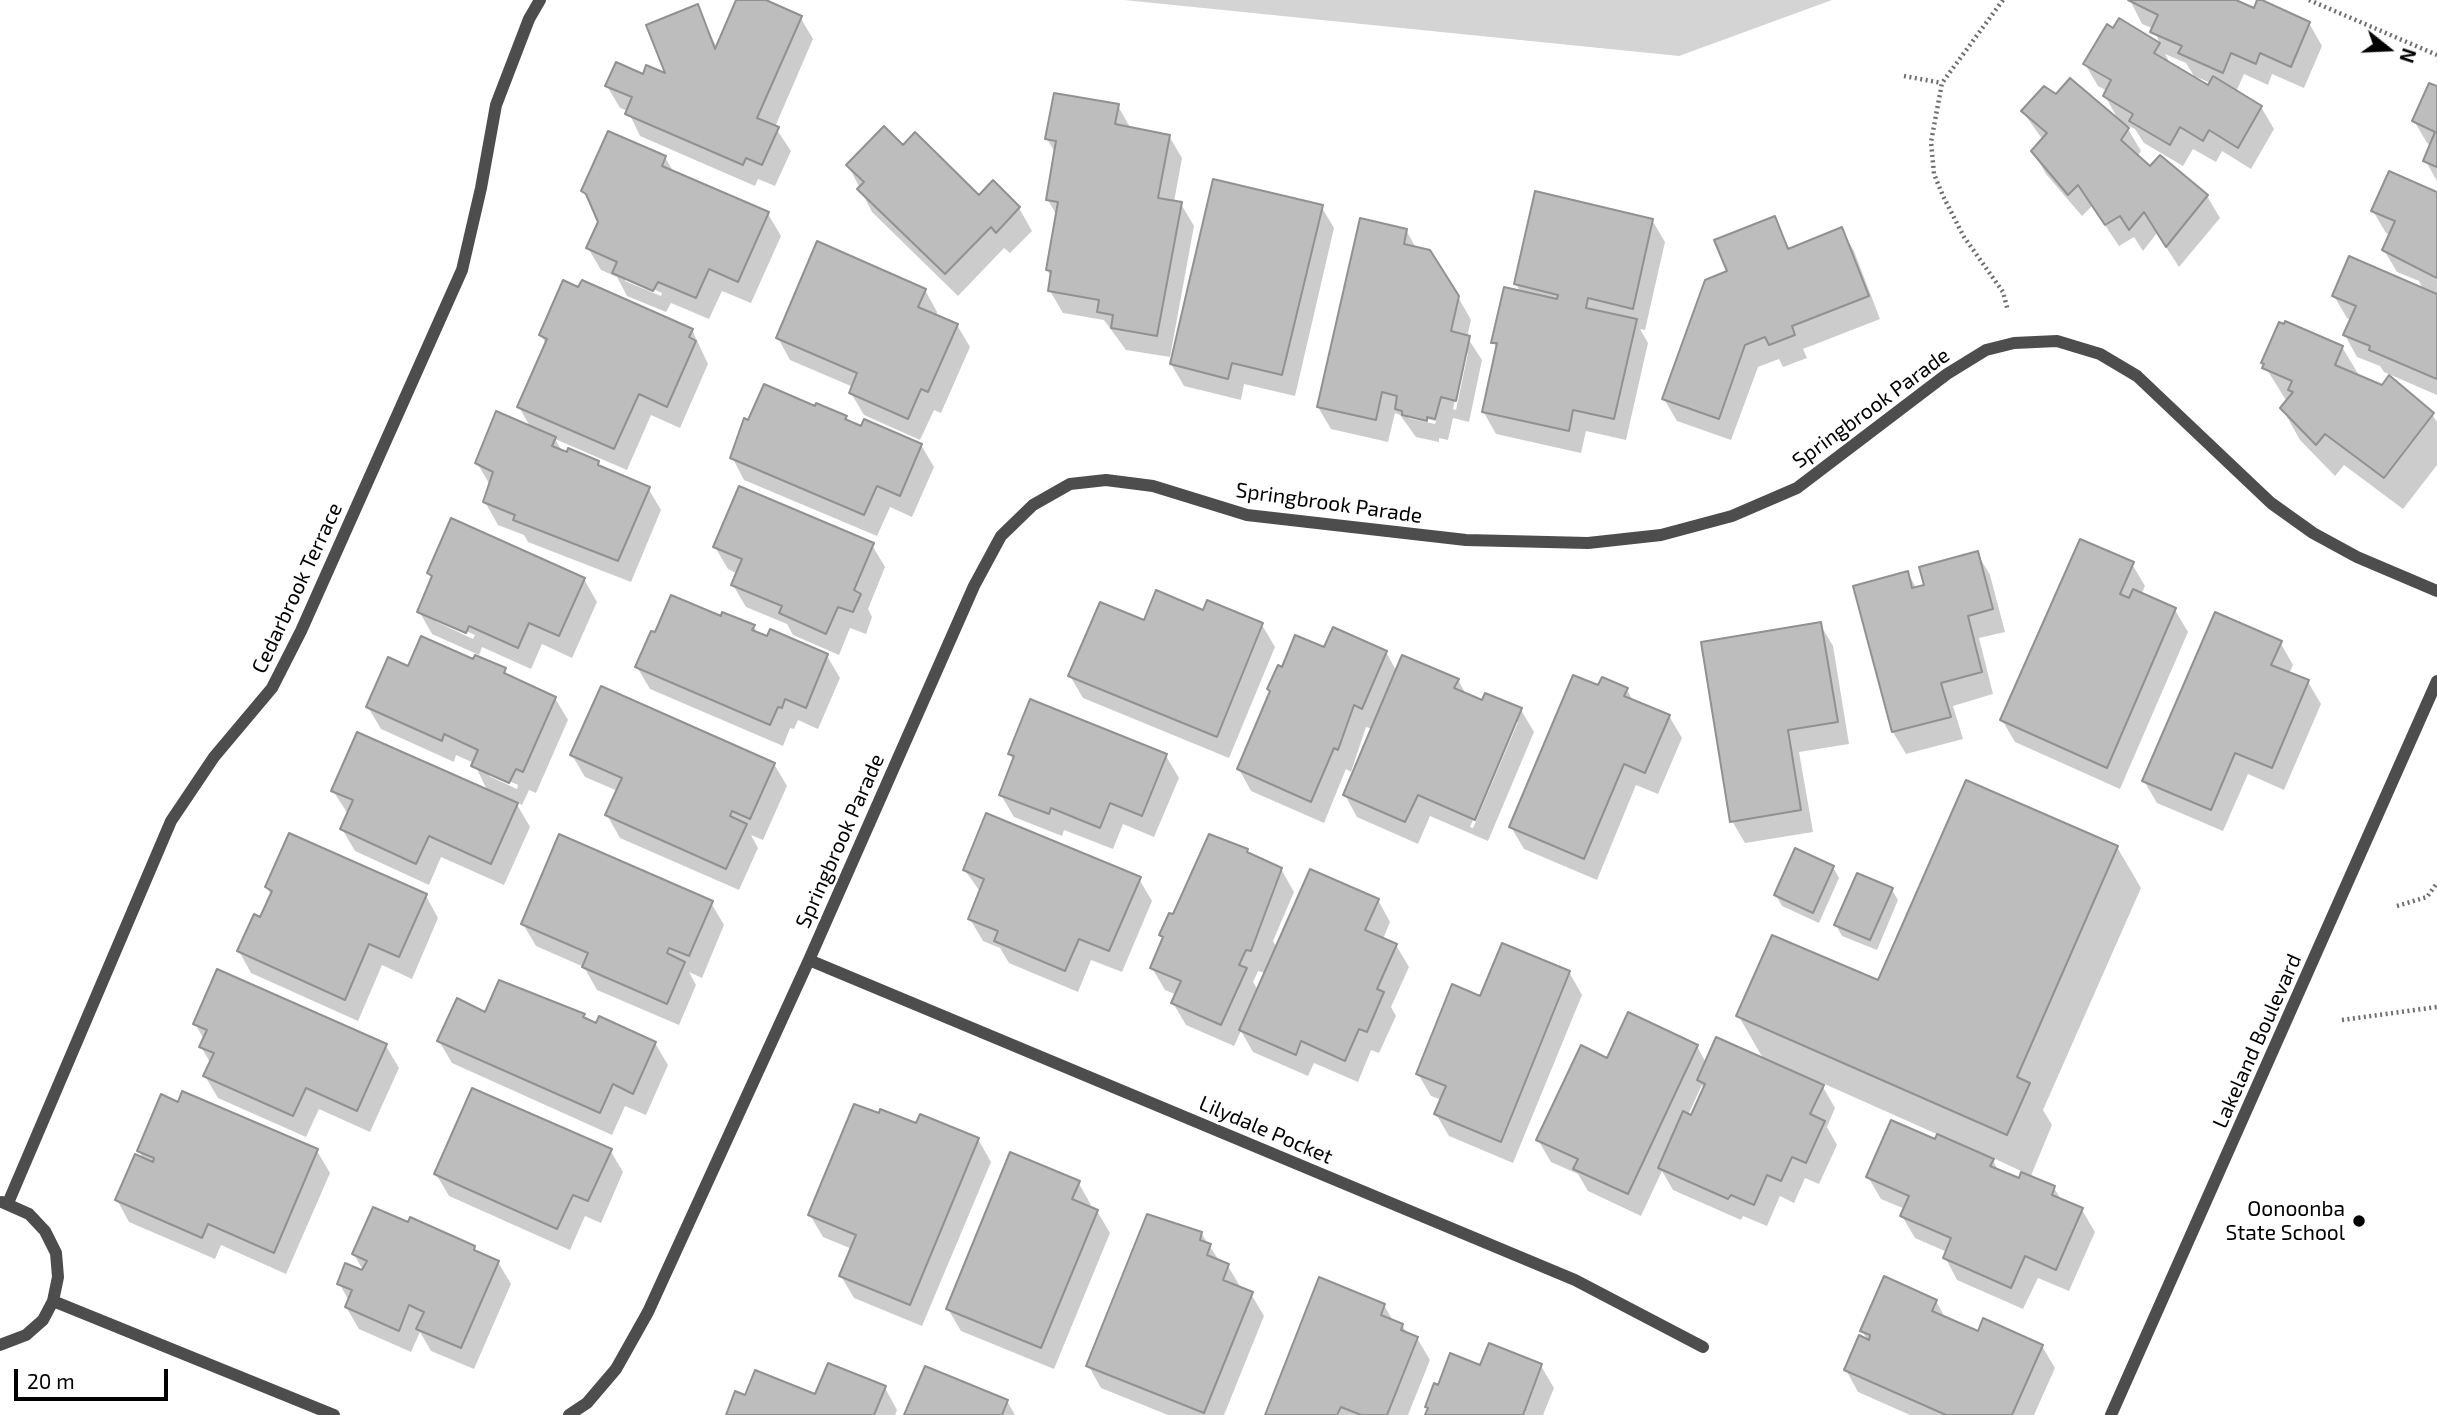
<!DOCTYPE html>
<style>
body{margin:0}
#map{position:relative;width:2437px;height:1415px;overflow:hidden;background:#fff;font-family:"Exo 2",sans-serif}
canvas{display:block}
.north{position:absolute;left:2353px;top:14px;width:70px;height:70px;-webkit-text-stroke:5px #fff;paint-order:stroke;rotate:108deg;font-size:19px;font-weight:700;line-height:28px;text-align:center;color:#000}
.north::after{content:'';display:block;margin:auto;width:24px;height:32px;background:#000;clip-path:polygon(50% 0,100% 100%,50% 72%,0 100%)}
.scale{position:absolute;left:14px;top:1369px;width:154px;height:32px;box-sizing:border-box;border:4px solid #000;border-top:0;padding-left:9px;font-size:21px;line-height:24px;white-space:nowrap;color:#000;-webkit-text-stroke:5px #fff;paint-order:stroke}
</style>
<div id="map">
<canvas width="2437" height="1415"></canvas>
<div class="north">N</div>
<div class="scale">20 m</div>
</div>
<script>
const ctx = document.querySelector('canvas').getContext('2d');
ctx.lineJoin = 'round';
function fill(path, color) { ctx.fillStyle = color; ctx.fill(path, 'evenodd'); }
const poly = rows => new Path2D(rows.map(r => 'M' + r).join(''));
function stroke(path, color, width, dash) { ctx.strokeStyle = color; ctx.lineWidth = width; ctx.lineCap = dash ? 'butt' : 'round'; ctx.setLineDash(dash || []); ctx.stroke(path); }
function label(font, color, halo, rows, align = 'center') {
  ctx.font = font + ' "Exo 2",sans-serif'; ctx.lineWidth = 5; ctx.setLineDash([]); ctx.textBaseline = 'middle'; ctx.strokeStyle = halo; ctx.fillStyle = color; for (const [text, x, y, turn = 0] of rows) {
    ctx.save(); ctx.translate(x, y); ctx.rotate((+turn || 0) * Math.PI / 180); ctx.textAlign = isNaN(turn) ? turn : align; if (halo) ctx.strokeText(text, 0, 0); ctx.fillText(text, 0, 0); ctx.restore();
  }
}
fill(poly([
 [1124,0,1832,0,1679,56]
]), '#d4d4d4');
fill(poly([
 [738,0,761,0,800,17,813,39,775,127,791,151,775,186,758,179,755,186,640,136,628,111,620,108,607,86,643,76,668,76,697,6,717,48],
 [2130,0,2232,0,2255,10,2309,23,2322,46,2304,88,2272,74,2268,85,2244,74,2236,92,2261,107,2274,129,2251,169,2222,151,2216,162,2193,149,2183,166,2144,143,2135,129,2119,122,2128,129,2141,151,2137,157,2150,168,2207,196,2220,218,2179,267,2157,233,2143,251,2134,237,2119,246,2092,206,2082,216,2046,174,2033,151,2043,140,2023,112,2056,96,2119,121,2105,96,2107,91,2098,86,2085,64,2120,21,2160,44,2154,29,2142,24],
 [2165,54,2186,63,2194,76,2211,83,2209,87,2171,65],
 [2437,88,2437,181,2425,160,2432,146,2427,143,2414,121],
 [1118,106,1131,129,1169,136,1182,158,1174,202,1181,204,1194,226,1170,357,1126,350,1104,320,1063,313,1050,291,1052,278,1047,270,1057,216,1048,200,1056,154,1047,139],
 [903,147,979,197,993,182,1019,208,1032,231,1010,253,1004,248,958,296,872,212,848,165],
 [665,157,674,173,768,214,781,236,751,303,722,291,709,319,671,303,666,312,627,296,617,277,601,270,588,248,600,222,583,191],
 [625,277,662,293,661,296,625,281],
 [2437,194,2437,395,2384,372,2380,366,2357,357,2345,335,2351,320,2347,318,2334,296,2424,291,2419,281,2397,272,2384,250,2391,235,2386,233,2373,211],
 [1321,206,1334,228,1295,396,1244,384,1241,400,1184,386,1171,364],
 [1774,219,1790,249,1841,229,1854,251,1880,319,1803,349,1807,358,1783,367,1779,359,1758,367,1731,440,1677,421,1664,399,1729,272],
 [1652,220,1665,242,1645,330,1640,329,1648,343,1626,440,1586,431,1581,453,1496,434,1483,411,1497,349,1493,342,1521,293,1516,284],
 [1406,230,1416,248,1458,297,1471,320,1467,337,1482,360,1469,422,1453,418,1448,440,1439,438,1439,442,1416,437,1400,415,1395,413,1388,442,1331,429,1318,407],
 [1465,353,1468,353,1456,410,1453,409],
 [1408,415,1436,421,1435,424,1408,418],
 [925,290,937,312,936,316,957,325,970,347,941,413,934,410,920,440,864,415,851,393,853,387,790,360,778,338],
 [692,330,708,364,680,428,651,415,627,470,555,439,563,453,598,462,601,468,648,488,661,510,631,582,528,542,524,535,498,525,485,502,490,485,477,463,531,428,519,407,546,344,541,335],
 [2342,347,2360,377,2432,414,2437,422,2437,465,2403,509,2344,465,2335,476,2300,440,2282,408,2287,402,2263,363],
 [816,409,846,417,849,423,921,445,934,467,912,517,890,507,877,536,744,480,732,457],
 [872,545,885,567,868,609,872,617,866,634,850,628,839,655,793,635,787,624,746,607,733,585,738,574,728,569,715,547],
 [1977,553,1990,575,2005,632,1979,638,1993,694,1953,706,1963,739,1906,754,1893,732,1855,587,1908,573,1917,589,1926,586],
 [2132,564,2145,586,2141,595,2175,610,2188,632,2120,789,2015,742,2002,720],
 [429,573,584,579,597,602,572,658,542,644,531,669,482,647,479,655,432,634,419,611,432,579],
 [435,618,475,635,473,639,435,621],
 [1204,612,1262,625,1275,647,1229,758,1083,698,1070,676,1145,622],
 [722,619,754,627,758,634,767,638,770,632,827,656,840,678,818,729,798,720,794,729,790,728,783,746,650,689,637,667],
 [1820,624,1833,646,1849,744,1799,752,1813,832,1745,843,1732,821],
 [1296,637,1324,650,1386,652,1397,672,1458,680,1467,696,1483,703,1521,710,1534,732,1488,841,1430,816,1418,844,1357,817,1345,795,1373,729,1366,727,1351,772,1346,769,1324,823,1251,791,1239,769,1271,693,1269,689],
 [1514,722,1518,722,1473,828,1470,827],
 [2280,642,2293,665,2289,674,2308,682,2321,704,2284,790,2248,774,2223,831,2157,803,2144,781],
 [474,661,504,670,509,677,555,698,568,720,536,793,529,790,522,805,515,801,530,827,504,885,441,857,429,885,355,851,342,829,348,814,333,791,488,792,474,763,456,755,454,762,381,729,368,707,409,669],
 [489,772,518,785,517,789,489,776],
 [1599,688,1627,690,1633,701,1669,716,1682,738,1658,794,1636,785,1597,880,1524,849,1511,827],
 [1010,754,1166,756,1179,778,1154,837,1123,824,1113,849,1064,830,1062,836,1014,817,1001,795,1014,762],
 [572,755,774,764,787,786,763,840,751,835,758,848,739,890,620,838,607,815,618,791,585,777],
 [2117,847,2141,888,2043,1110,2052,1125,2030,1178,2054,1188,2062,1201,2082,1210,2095,1232,2069,1291,2038,1278,2023,1309,1957,1280,1945,1257,1947,1252,1915,1238,1902,1216,1905,1209,1881,1199,1868,1177,1935,1142,1939,1135,1820,1082,1835,1108,1827,1127,1837,1145,1819,1184,1805,1178,1794,1203,1780,1196,1767,1226,1743,1216,1741,1220,1673,1190,1662,1171,1641,1216,1588,1191,1578,1174,1551,1162,1538,1140,1608,1060,1697,1046,1706,1063,1764,1060,1738,1015,1879,983],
 [1702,1085,1704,1089,1692,1117,1688,1115],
 [1991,1157,2023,1172,2020,1180,1999,1172],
 [1247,850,1251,856,1281,869,1294,892,1273,941,1277,948,1378,900,1390,922,1383,939,1396,945,1409,967,1391,1007,1396,1016,1379,1053,1371,1050,1358,1082,1314,1063,1308,1076,1253,1052,1241,1031,1234,1046,1186,1025,1173,1003,1177,995,1165,990,1152,968,1170,915,1174,916],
 [1258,971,1265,973,1258,990,1253,982],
 [1833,867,1839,878,1819,923,1782,906,1776,895],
 [964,869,1139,879,1152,901,1122,972,1091,960,1078,992,1009,963,1000,948,983,941,970,919,981,893],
 [266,887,426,896,438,918,412,979,382,965,358,1021,251,973,239,951,261,920,272,896],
 [1892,890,1898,900,1877,950,1842,936,1836,925],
 [711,903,724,925,702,978,689,972,696,985,679,1025,597,990,584,967,536,946,523,924],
 [1569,972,1582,995,1513,1163,1449,1136,1436,1114,1442,1100,1431,1096,1418,1074,1481,998],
 [486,1014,583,1016,586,1020,655,1043,668,1065,646,1115,625,1106,612,1135,452,1063,439,1041],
 [195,1023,386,1046,399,1068,370,1132,319,1109,306,1137,218,1098,205,1076,211,1064,201,1047,204,1040],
 [179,1104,317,1151,330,1173,286,1274,221,1245,215,1259,129,1222,117,1200,144,1160,139,1151],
 [917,1125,978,1139,991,1162,922,1326,854,1298,841,1276,852,1249,823,1237,810,1215],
 [610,1150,623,1172,601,1223,585,1216,570,1250,449,1196,436,1174],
 [1078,1182,1091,1205,1090,1208,1097,1211,1110,1233,1054,1369,961,1331,948,1309],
 [1201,1233,1220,1262,1228,1266,1241,1288,1251,1294,1264,1316,1224,1415,1168,1415,1101,1388,1088,1365],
 [474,1247,477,1253,498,1262,511,1284,474,1369,431,1351,420,1332,411,1352,359,1329,346,1307,349,1301,339,1283,365,1274,354,1254],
 [1936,1301,1946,1319,1979,1333,2042,1346,2055,1368,2034,1415,1910,1415,1858,1392,1846,1370,1868,1341,1862,1331],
 [1384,1305,1393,1321,1402,1325,1408,1335,1417,1338,1430,1360,1408,1415,1267,1415],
 [1541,1366,1554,1388,1543,1415,1427,1415,1427,1407,1439,1387,1481,1367],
 [885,1388,897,1410,895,1415,728,1415,746,1397,816,1396],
 [1007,1401,1015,1415,906,1415]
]), '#0003');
const building = poly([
 [736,0,766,0,802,16,757,118,779,127,762,165,746,158,743,165,625,114,632,97,605,86,616,62,643,74,646,65,665,73,646,25,698,4,715,49,736,0],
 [2128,0,2236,0,2254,8,2257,0,2262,0,2310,22,2291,67,2260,53,2256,64,2231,53,2223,73,2178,53,2182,46,2150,32,2158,15,2128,0],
 [2119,18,2160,43,2154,53,2208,85,2213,76,2262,106,2238,148,2209,130,2203,141,2180,127,2170,145,2129,121,2133,114,2103,96,2111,80,2083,64,2107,24,2113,28,2119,18],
 [2070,78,2129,128,2121,140,2150,166,2160,155,2208,195,2166,247,2144,212,2129,230,2120,216,2105,225,2078,185,2068,195,2031,151,2047,133,2021,111,2044,86,2056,94,2070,78],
 [2429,83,2437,86,2437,167,2423,161,2435,132,2412,121,2429,83],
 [1054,93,1119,104,1115,124,1170,135,1158,198,1182,202,1157,336,1111,328,1113,315,1097,312,1099,300,1048,291,1051,271,1046,270,1058,202,1046,200,1056,141,1045,139,1054,93],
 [884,126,903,145,915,132,979,195,993,180,1020,207,996,233,991,227,945,274,857,189,864,182,846,165,884,126],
 [608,131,666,156,662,166,769,212,738,282,709,269,696,298,658,282,653,291,612,273,617,262,586,248,598,222,586,194,581,191,608,131],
 [2389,171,2437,192,2437,278,2382,250,2395,221,2371,211,2389,171],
 [1213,179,1323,205,1282,375,1232,363,1228,379,1170,364,1213,179],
 [1535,191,1653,219,1633,309,1588,298,1586,308,1637,319,1614,419,1573,410,1569,431,1482,412,1497,343,1491,343,1504,287,1557,299,1558,295,1514,284,1535,191],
 [1775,216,1788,249,1842,227,1869,296,1792,326,1795,335,1769,345,1765,337,1745,345,1719,419,1662,399,1705,280,1727,271,1714,240,1775,216],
 [1360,218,1407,229,1404,244,1430,250,1459,296,1451,331,1470,336,1456,401,1441,397,1435,419,1427,417,1427,421,1402,415,1402,411,1395,409,1397,396,1382,392,1376,420,1317,407,1360,218],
 [817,241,926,289,918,307,958,324,928,392,921,389,908,419,849,393,857,373,776,338,817,241],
 [2349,256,2437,294,2437,379,2369,350,2370,346,2343,335,2356,306,2332,296,2349,256],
 [563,280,578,287,582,280,693,329,689,337,696,341,667,407,639,394,614,449,517,407,547,339,539,335,563,280],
 [2285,321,2343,346,2335,365,2382,385,2389,375,2434,413,2384,478,2325,434,2316,445,2280,408,2293,392,2288,390,2292,381,2262,368,2264,364,2261,363,2279,322,2284,324,2285,321],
 [764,384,815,406,816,403,847,416,845,419,861,426,864,419,922,444,900,496,877,486,864,515,730,458,744,418,748,420,764,384],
 [496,411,556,437,552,446,567,452,568,448,599,461,598,465,650,487,618,561,513,520,515,515,483,502,493,472,475,463,496,411],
 [739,486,874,543,854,590,861,594,853,612,838,607,826,634,779,613,782,606,731,585,742,559,713,547,739,486],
 [451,518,585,578,559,636,529,623,518,648,469,626,466,633,417,612,432,576,427,573,451,518],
 [2080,539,2134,562,2120,594,2129,598,2133,589,2176,608,2107,768,2000,720,2080,539],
 [1978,551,1993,609,1968,616,1982,672,1941,683,1951,717,1892,732,1853,586,1908,571,1912,588,1924,585,1919,567,1978,551],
 [1156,590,1203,610,1207,600,1263,623,1217,737,1068,676,1100,602,1144,620,1156,590],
 [671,595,721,616,722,612,755,625,752,630,767,636,770,629,828,654,806,708,785,699,782,708,778,707,770,725,635,667,651,631,655,632,671,595],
 [2215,612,2282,641,2271,665,2309,680,2272,768,2235,753,2211,810,2142,781,2215,612],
 [1821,622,1838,722,1788,730,1801,810,1730,822,1701,642,1821,622],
 [1333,627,1387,651,1362,709,1354,705,1338,750,1334,748,1311,802,1237,769,1270,691,1267,689,1278,665,1282,667,1295,635,1324,647,1333,627],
 [421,636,473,659,475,655,506,668,504,673,556,697,523,772,516,769,509,783,471,766,478,750,444,734,442,741,366,707,388,657,408,666,421,636],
 [1402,655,1459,679,1454,688,1482,700,1485,693,1522,708,1475,820,1418,795,1405,822,1343,795,1402,655],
 [1573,675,1598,685,1602,677,1628,688,1624,696,1670,715,1645,773,1624,764,1584,859,1509,827,1573,675],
 [601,686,775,763,750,819,732,811,730,816,747,824,726,869,605,815,622,778,570,755,601,686],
 [1030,699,1167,754,1142,816,1110,803,1100,828,1051,808,1049,814,999,795,1014,756,1008,754,1030,699],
 [357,732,518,803,491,864,429,836,416,864,340,829,353,800,331,791,357,732],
 [1966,780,2118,846,2017,1077,2030,1083,2007,1135,1736,1016,1772,935,1878,980,1966,780],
 [986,813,1141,877,1109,951,1079,939,1065,971,994,941,998,931,968,919,984,879,963,870,986,813],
 [289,833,427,894,399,957,369,944,345,1000,237,951,254,914,260,917,272,891,265,887,289,833],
 [559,834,713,901,689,956,669,948,667,953,685,962,667,1004,582,967,588,953,521,924,559,834],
 [1209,834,1248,849,1247,852,1282,868,1251,951,1246,950,1239,965,1247,968,1221,1025,1171,1003,1181,981,1150,968,1163,937,1159,935,1169,913,1173,914,1209,834],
 [1795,848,1834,866,1813,913,1774,895,1795,848],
 [1310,869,1379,899,1365,930,1397,944,1377,989,1384,992,1367,1032,1359,1029,1345,1061,1301,1041,1296,1055,1239,1030,1310,869],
 [1857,873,1893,888,1870,940,1834,925,1857,873],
 [1502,943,1570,971,1501,1142,1434,1114,1446,1086,1416,1074,1452,984,1480,996,1502,943],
 [217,969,387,1044,357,1111,306,1088,293,1116,203,1076,214,1053,199,1047,207,1030,193,1024,217,969],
 [499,980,585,1014,583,1017,596,1023,599,1016,656,1042,633,1094,613,1084,600,1113,437,1041,457,998,485,1012,499,980],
 [1628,1012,1698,1045,1628,1194,1573,1169,1578,1159,1536,1140,1581,1045,1607,1058,1628,1012],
 [1716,1037,1824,1085,1810,1114,1825,1121,1806,1163,1792,1157,1781,1181,1767,1175,1754,1205,1731,1195,1728,1199,1658,1168,1683,1111,1691,1115,1705,1084,1697,1080,1716,1037],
 [472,1088,612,1149,588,1201,573,1195,557,1229,434,1174,472,1088],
 [182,1091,318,1149,274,1253,208,1224,202,1238,115,1200,135,1154,153,1162,154,1158,137,1151,161,1094,178,1102,182,1091],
 [854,1104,879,1113,880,1109,916,1123,920,1114,979,1138,910,1305,839,1276,856,1235,808,1215,854,1104],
 [1891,1120,1935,1139,1937,1134,1994,1159,1990,1166,2019,1178,2021,1172,2055,1186,2052,1195,2083,1208,2056,1270,2025,1256,2011,1288,1943,1258,1951,1238,1900,1216,1909,1196,1866,1177,1891,1120],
 [1010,1152,1080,1181,1072,1199,1098,1210,1041,1348,946,1309,1010,1152],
 [373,1207,408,1222,410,1217,475,1246,474,1250,499,1261,461,1348,416,1329,424,1312,409,1305,399,1331,345,1307,352,1290,337,1284,345,1263,362,1270,367,1261,352,1254,373,1207],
 [1147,1214,1202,1232,1200,1240,1211,1244,1207,1255,1229,1264,1223,1280,1253,1292,1204,1413,1086,1366,1147,1214],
 [1884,1276,1937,1300,1932,1311,1978,1331,1983,1318,2043,1345,2012,1415,1946,1415,1844,1370,1859,1335,1869,1340,1870,1335,1860,1331,1884,1276],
 [1319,1277,1385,1304,1381,1315,1403,1324,1401,1330,1418,1337,1387,1415,1361,1415,1341,1407,1337,1415,1265,1415,1319,1277],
 [1489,1343,1542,1364,1523,1415,1425,1415,1428,1408,1425,1407,1434,1383,1438,1385,1450,1353,1480,1365,1489,1343],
 [828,1363,886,1386,874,1415,726,1415,735,1391,745,1395,755,1370,815,1394,828,1363],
 [925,1366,1008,1400,1002,1415,904,1415,925,1366]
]);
fill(building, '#bdbdbd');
stroke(building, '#919191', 2);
stroke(poly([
 [2003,0,1942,83,1931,142,1934,174,1943,196,1964,237,2003,292,2008,311],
 [2309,0,2437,55],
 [1904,76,1942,83],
 [2397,906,2427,897,2437,883],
 [2342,1020,2437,1007]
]), '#6f6f6f', 4.5, [2, 3.5]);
stroke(poly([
 [809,960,1575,1280,1703,1347],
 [8,1203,171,821,214,757,272,688,301,631,462,270,481,188,496,105,529,19,540,0],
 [53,1301,334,1415],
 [0,1345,26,1335,43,1320,53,1301,58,1277,56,1253,45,1231,29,1214,2,1202],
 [569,1415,587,1403,616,1369,648,1312,809,960,974,586,1001,536,1033,505,1070,484,1106,480,1153,486,1247,515,1466,540,1588,543,1661,535,1732,516,1797,488,1947,374,1986,350,2014,343,2057,341,2100,354,2137,376,2271,503,2313,533,2357,557,2437,591],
 [2111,1415,2437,681]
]), '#4d4d4d', 12);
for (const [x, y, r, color] of [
 [2359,1221,7,"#000"]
]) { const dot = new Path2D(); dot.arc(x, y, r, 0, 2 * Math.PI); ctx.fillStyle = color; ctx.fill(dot); stroke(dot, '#fff', 2.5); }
label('21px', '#000', '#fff', [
 ["Springbrook Parade",1871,408,-36],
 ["Springbrook Parade",1329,503,8],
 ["Cedarbrook Terrace",297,588,-65],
 ["Springbrook Parade",840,841,-66],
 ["Lakeland Boulevard",2257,1041,-66],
 ["Lilydale Pocket",1266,1130,23]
]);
label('21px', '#000', '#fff', [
 ["Oonoonba",2345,1209],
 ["State School",2345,1233]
], 'right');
</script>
